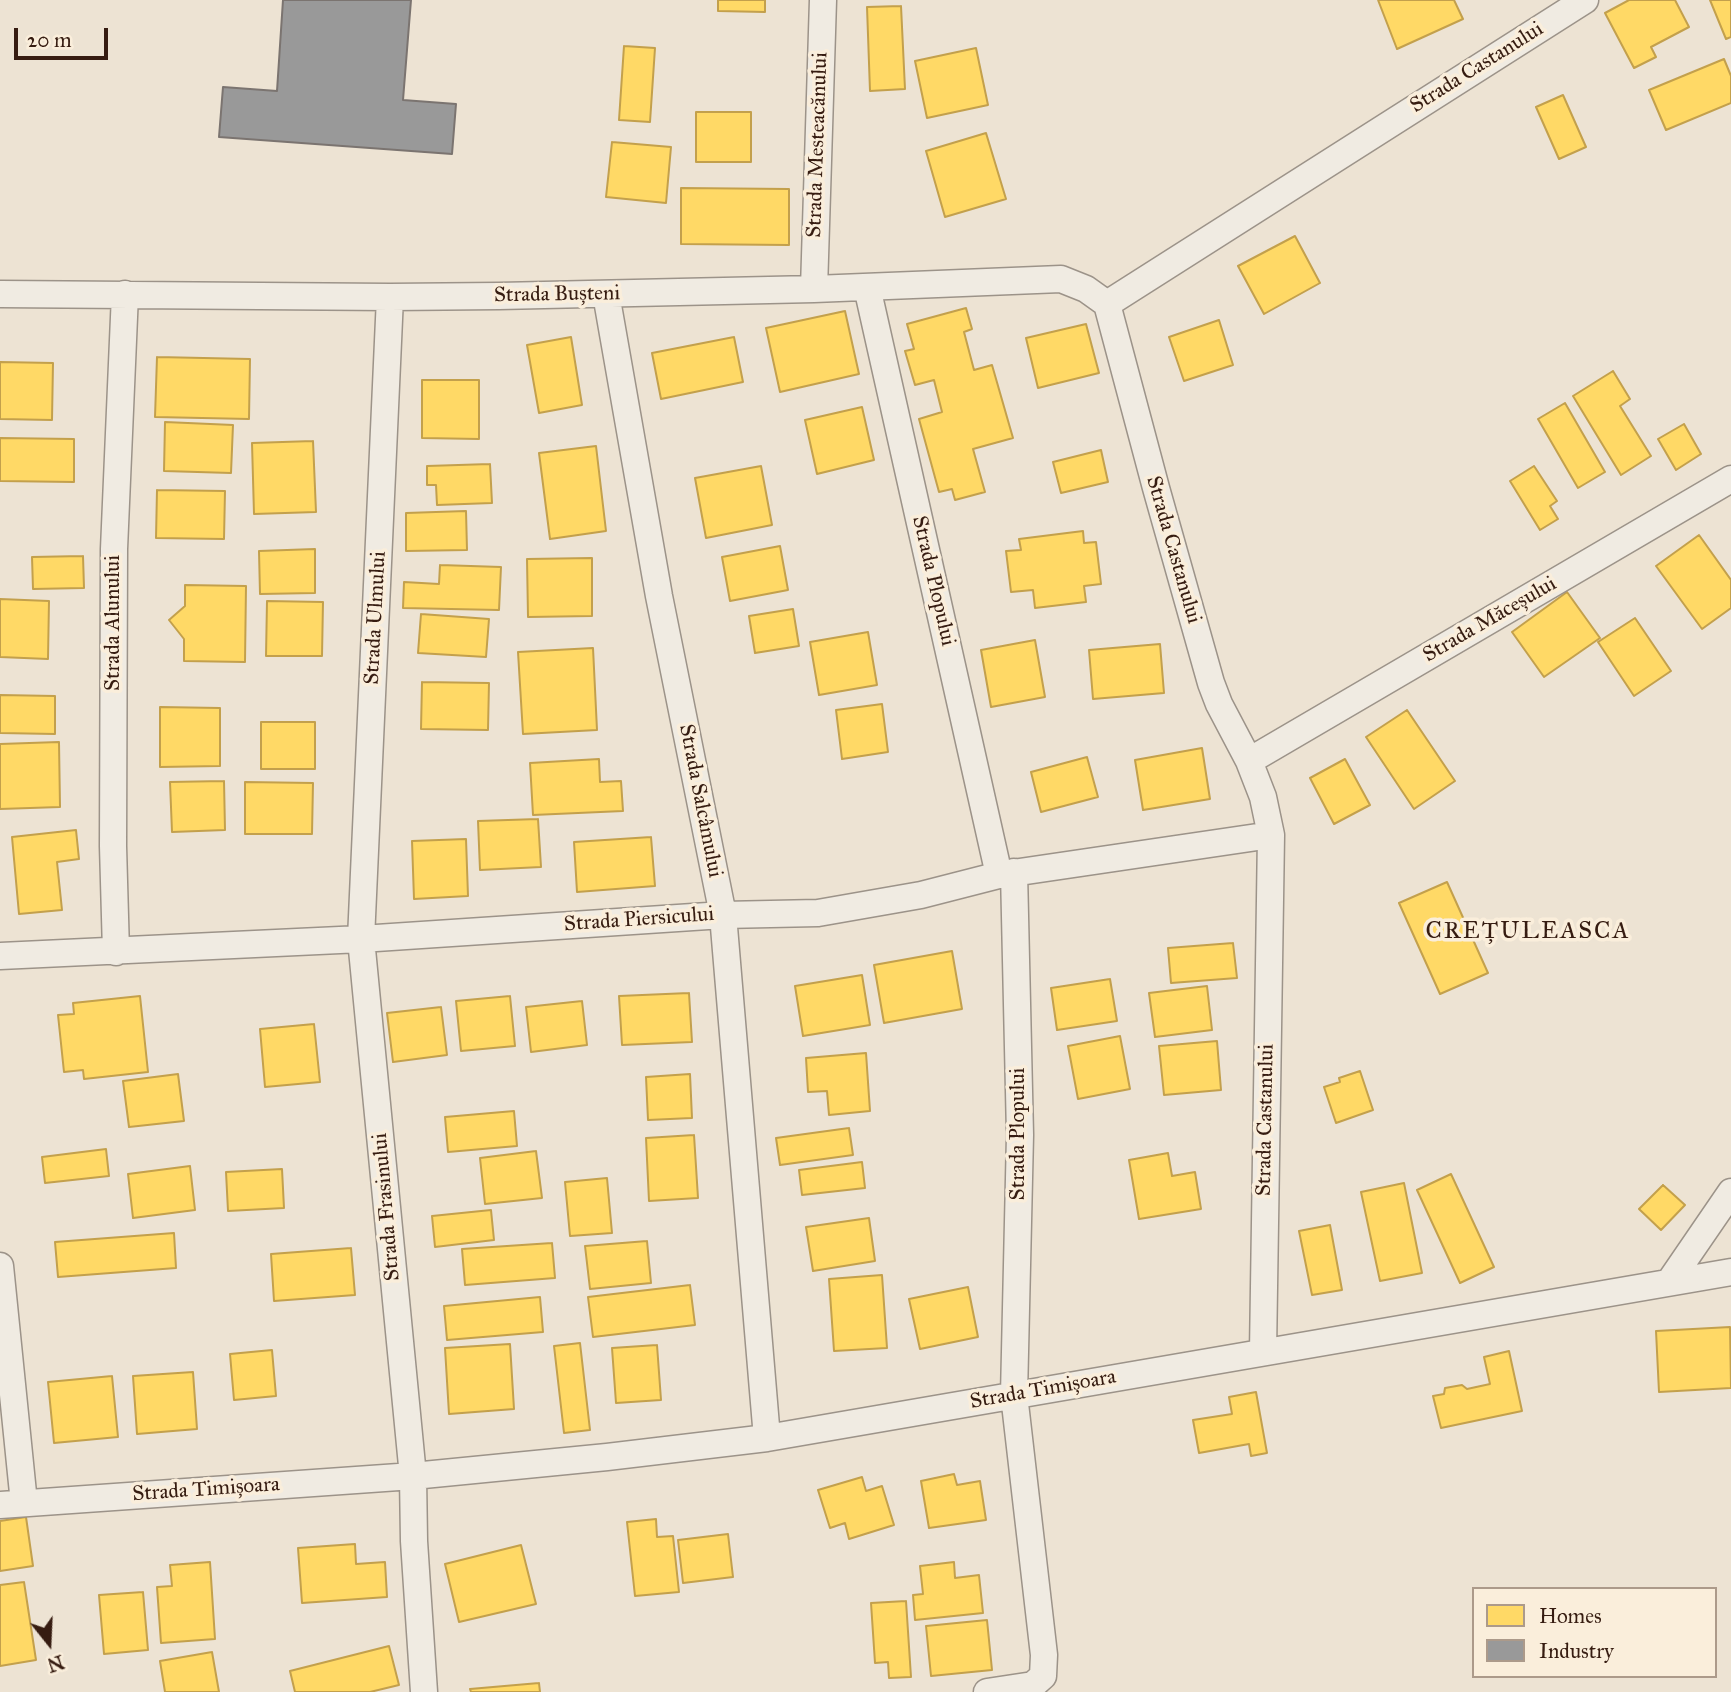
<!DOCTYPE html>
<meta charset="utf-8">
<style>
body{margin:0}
#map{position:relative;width:1731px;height:1692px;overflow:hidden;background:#ede3d3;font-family:"IM FELL Great Primer",serif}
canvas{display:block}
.legend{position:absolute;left:1472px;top:1587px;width:245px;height:91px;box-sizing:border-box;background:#faeedb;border:2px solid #ac9a8a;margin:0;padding:9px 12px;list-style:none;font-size:21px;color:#361c11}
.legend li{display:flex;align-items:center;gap:14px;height:35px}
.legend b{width:35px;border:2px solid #ac9a8a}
.north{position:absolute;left:14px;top:1608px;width:70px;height:70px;-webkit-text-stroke:5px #faeedb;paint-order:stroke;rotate:162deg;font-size:19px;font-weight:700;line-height:28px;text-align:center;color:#361c11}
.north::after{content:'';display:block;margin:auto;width:24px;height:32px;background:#361c11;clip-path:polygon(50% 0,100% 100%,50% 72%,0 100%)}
.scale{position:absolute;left:14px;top:28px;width:94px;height:32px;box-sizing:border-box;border:4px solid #361c11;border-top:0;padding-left:9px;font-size:21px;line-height:24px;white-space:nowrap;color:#361c11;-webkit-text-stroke:5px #faeedb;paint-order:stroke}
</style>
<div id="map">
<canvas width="1731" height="1692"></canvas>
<ul class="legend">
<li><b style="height:19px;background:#ffd966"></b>Homes</li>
<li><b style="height:19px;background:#999"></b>Industry</li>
</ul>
<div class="north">N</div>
<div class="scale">20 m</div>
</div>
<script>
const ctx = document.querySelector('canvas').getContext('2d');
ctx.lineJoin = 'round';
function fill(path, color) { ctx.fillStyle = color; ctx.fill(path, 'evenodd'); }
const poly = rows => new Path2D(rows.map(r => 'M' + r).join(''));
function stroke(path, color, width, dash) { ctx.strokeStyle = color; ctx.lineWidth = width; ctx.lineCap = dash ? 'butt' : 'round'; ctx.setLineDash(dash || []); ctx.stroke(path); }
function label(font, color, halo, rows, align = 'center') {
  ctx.font = font + ' "IM FELL Great Primer",serif'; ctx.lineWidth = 7; ctx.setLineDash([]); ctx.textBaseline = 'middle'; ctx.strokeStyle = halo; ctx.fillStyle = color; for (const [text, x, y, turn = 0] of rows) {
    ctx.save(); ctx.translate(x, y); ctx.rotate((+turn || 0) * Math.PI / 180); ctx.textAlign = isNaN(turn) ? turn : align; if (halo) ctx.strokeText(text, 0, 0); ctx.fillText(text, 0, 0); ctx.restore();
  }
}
const homes = poly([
 [718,0,765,0,765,12,718,11,718,0],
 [1378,0,1454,0,1463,19,1397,49,1378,0],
 [1629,0,1675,0,1689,27,1651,47,1656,57,1634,68,1605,13,1629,0],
 [1710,0,1731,0,1731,37,1726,39,1710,0],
 [901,6,905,89,870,91,867,7,901,6],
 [624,46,655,48,650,122,619,120,624,46],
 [976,48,988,105,927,118,915,61,976,48],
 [1724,59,1731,76,1731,103,1666,130,1649,90,1724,59],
 [1563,95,1586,147,1559,159,1536,107,1563,95],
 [696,112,751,112,751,162,696,162,696,112],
 [986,133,1006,199,945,217,926,151,986,133],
 [612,142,671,147,666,203,606,197,612,142],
 [681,188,789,189,789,245,681,244,681,188],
 [1295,236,1320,283,1264,314,1238,266,1295,236],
 [966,308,972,329,964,332,974,370,992,365,1013,438,973,449,985,492,955,500,952,489,939,492,919,419,942,412,934,380,915,385,905,351,914,349,907,324,966,308],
 [845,311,859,374,780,392,766,328,845,311],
 [1219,320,1233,365,1184,381,1169,337,1219,320],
 [1086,324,1099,373,1038,388,1026,338,1086,324],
 [571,337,582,405,539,413,527,345,571,337],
 [734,337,743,382,661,399,652,353,734,337],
 [157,357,250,359,249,419,155,417,157,357],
 [0,362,53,363,52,420,0,419,0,362],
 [1613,371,1630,399,1620,406,1651,456,1621,475,1573,396,1613,371],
 [422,380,479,380,479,439,422,438,422,380],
 [1565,403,1605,472,1578,488,1538,419,1565,403],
 [862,407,874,460,817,474,805,420,862,407],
 [165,422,233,425,231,473,164,471,165,422],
 [1684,424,1701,454,1676,470,1658,439,1684,424],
 [0,438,74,439,74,482,0,481,0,438],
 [313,441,316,512,254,514,252,443,313,441],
 [596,446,606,531,550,539,539,453,596,446],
 [1101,450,1108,482,1061,493,1053,462,1101,450],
 [490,464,492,503,437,505,436,485,427,485,427,466,490,464],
 [761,466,772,525,706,538,695,478,761,466],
 [1534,466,1557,501,1550,506,1558,519,1540,530,1510,481,1534,466],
 [157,490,225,491,224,539,156,538,157,490],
 [466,511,467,550,406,551,406,513,466,511],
 [1083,531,1084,543,1096,542,1101,584,1084,586,1086,602,1035,608,1033,590,1011,592,1006,551,1021,550,1019,539,1083,531],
 [1699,535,1731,580,1731,608,1702,629,1656,566,1699,535],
 [780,546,788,590,730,601,722,557,780,546],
 [315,549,315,593,260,594,259,551,315,549],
 [83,556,84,588,33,589,32,557,83,556],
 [592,558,592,616,528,617,527,559,592,558],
 [440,565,501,567,499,610,403,608,404,582,439,584,440,565],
 [185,585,246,586,245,662,184,661,184,639,169,620,185,606,185,585],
 [1567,592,1600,638,1544,677,1512,632,1567,592],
 [0,599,49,601,48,659,0,657,0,599],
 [267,601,323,602,322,656,266,656,267,601],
 [793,609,799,646,755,653,749,616,793,609],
 [421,614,489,619,486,657,418,653,421,614],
 [1635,618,1671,671,1634,696,1598,642,1635,618],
 [868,632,877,685,819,695,810,642,868,632],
 [1035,640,1045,697,991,707,981,650,1035,640],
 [1160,644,1164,693,1093,699,1089,650,1160,644],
 [593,648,597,730,523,734,518,652,593,648],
 [422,682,489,683,488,730,421,729,422,682],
 [0,695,55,696,55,734,0,733,0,695],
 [882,704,888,752,842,759,836,710,882,704],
 [160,707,220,708,220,766,160,767,160,707],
 [1407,710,1455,781,1414,809,1366,737,1407,710],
 [261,722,315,722,315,769,261,769,261,722],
 [59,742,60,807,0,809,0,744,59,742],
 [1202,748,1210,799,1143,810,1135,760,1202,748],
 [1087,757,1098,797,1041,812,1031,772,1087,757],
 [599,759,600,782,621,781,623,811,533,815,530,763,599,759],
 [1345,759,1370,805,1334,824,1310,778,1345,759],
 [224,781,225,830,172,832,170,782,224,781],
 [245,782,313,783,312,834,245,834,245,782],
 [538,819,541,867,480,870,478,821,538,819],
 [76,830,79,859,57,862,62,910,19,914,12,837,76,830],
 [651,837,655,886,577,892,574,842,651,837],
 [466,839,468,896,414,899,412,841,466,839],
 [1447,882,1488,973,1440,994,1399,903,1447,882],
 [1233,943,1237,978,1171,983,1168,948,1233,943],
 [952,951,962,1009,884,1023,874,965,952,951],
 [862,975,870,1025,803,1036,795,986,862,975],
 [1110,979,1117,1021,1057,1030,1051,988,1110,979],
 [1207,986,1212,1030,1155,1037,1149,993,1207,986],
 [689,993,692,1042,622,1045,619,996,689,993],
 [140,996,148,1072,84,1079,83,1070,64,1072,58,1015,74,1014,73,1003,140,996],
 [510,996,515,1046,461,1051,456,1001,510,996],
 [582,1001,587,1045,531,1052,526,1007,582,1001],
 [441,1007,447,1055,393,1062,387,1013,441,1007],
 [314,1024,320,1082,265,1087,260,1029,314,1024],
 [1120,1036,1130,1089,1078,1099,1068,1046,1120,1036],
 [1217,1041,1221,1090,1164,1095,1159,1046,1217,1041],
 [866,1053,870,1111,829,1115,827,1091,808,1092,806,1058,866,1053],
 [1360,1071,1373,1110,1336,1123,1324,1087,1340,1082,1339,1078,1360,1071],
 [178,1074,184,1121,129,1127,123,1081,178,1074],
 [690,1074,692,1118,648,1120,646,1077,690,1074],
 [514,1111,517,1146,448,1152,445,1117,514,1111],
 [849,1128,853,1155,780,1165,776,1138,849,1128],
 [694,1135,698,1198,649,1201,646,1138,694,1135],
 [106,1149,109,1176,45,1183,42,1157,106,1149],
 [536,1151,542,1198,485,1204,480,1158,536,1151],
 [1168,1153,1172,1176,1195,1172,1201,1209,1139,1219,1129,1160,1168,1153],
 [862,1162,865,1188,802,1195,799,1170,862,1162],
 [190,1166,195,1210,133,1218,128,1174,190,1166],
 [282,1169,284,1208,228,1211,226,1172,282,1169],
 [1451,1174,1494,1267,1460,1283,1417,1190,1451,1174],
 [607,1178,612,1233,570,1236,565,1182,607,1178],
 [1404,1183,1422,1273,1380,1281,1361,1192,1404,1183],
 [1663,1185,1685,1205,1661,1230,1639,1209,1663,1185],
 [491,1210,494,1240,435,1247,432,1216,491,1210],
 [869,1218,875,1261,813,1271,806,1227,869,1218],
 [1330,1225,1342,1290,1312,1295,1299,1231,1330,1225],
 [174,1233,176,1268,58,1277,55,1242,174,1233],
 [647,1241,651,1283,590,1289,585,1246,647,1241],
 [552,1243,555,1278,465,1285,462,1249,552,1243],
 [351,1248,355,1295,274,1301,271,1254,351,1248],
 [882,1275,887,1348,834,1351,829,1279,882,1275],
 [690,1285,695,1325,593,1337,588,1297,690,1285],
 [968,1287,978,1337,920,1349,909,1299,968,1287],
 [540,1297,543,1332,447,1340,444,1306,540,1297],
 [1730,1327,1731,1388,1659,1392,1656,1331,1730,1327],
 [580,1343,590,1430,564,1433,554,1346,580,1343],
 [510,1344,514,1409,449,1414,445,1348,510,1344],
 [657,1345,661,1400,616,1403,612,1348,657,1345],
 [272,1350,276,1396,234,1400,230,1354,272,1350],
 [1509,1351,1522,1411,1441,1428,1433,1396,1444,1394,1445,1388,1462,1385,1467,1389,1490,1384,1484,1357,1509,1351],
 [193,1372,197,1429,137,1434,133,1376,193,1372],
 [112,1376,118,1437,54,1443,48,1382,112,1376],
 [1256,1392,1267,1453,1251,1456,1249,1444,1199,1453,1193,1420,1232,1414,1229,1397,1256,1392],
 [954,1474,957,1485,980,1481,986,1520,929,1528,921,1481,954,1474],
 [862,1477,866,1491,882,1486,894,1525,849,1539,845,1523,830,1528,818,1490,862,1477],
 [26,1517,33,1566,0,1571,0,1521,26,1517],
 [656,1519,657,1537,673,1536,679,1592,635,1596,627,1522,656,1519],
 [728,1534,733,1577,683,1583,678,1540,728,1534],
 [355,1544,356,1564,385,1562,387,1597,302,1603,298,1548,355,1544],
 [521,1545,536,1604,459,1622,445,1564,521,1545],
 [210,1562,215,1639,161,1643,157,1587,172,1586,170,1565,210,1562],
 [954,1562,955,1578,979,1575,983,1613,915,1620,913,1595,923,1594,920,1566,954,1562],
 [24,1582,36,1660,0,1666,0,1585,24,1582],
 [143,1592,148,1650,104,1654,99,1595,143,1592],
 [906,1601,911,1677,889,1678,888,1662,875,1663,871,1603,906,1601],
 [987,1620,992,1670,931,1676,926,1626,987,1620],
 [389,1646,399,1685,370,1692,295,1692,290,1671,389,1646],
 [212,1652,219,1692,165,1692,160,1661,212,1652],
 [539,1683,540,1692,471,1692,470,1689,539,1683]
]);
fill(homes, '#ffd966');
stroke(homes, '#c3a04c', 2);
const industry = poly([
 [283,0,411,0,403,100,456,104,452,154,219,137,223,87,277,91,283,0]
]);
fill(industry, '#999');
stroke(industry, '#7b7470', 2);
const street = poly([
 [867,287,999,875],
 [814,289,823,0],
 [0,294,390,297,499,296,814,289,1061,279,1086,289,1107,304],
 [606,294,659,596,723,915,767,1438],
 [390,297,361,939,413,1476,414,1541,424,1692],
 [1107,304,1156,488,1211,683,1219,704,1249,761,1263,797,1271,835,1263,1352],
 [1107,304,1585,0],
 [1249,761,1731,479],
 [116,952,113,846,114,549,125,294],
 [0,956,361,939,723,915,818,913,921,895,999,875,1271,835],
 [0,1266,24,1503],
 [1670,1281,1731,1192],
 [0,1505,413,1476,607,1457,767,1438,1731,1272],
 [987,1692,1033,1685,1043,1676,1044,1655,1014,1395,1020,1135,1014,872]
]);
stroke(street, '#9c9389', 29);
stroke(street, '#f0ebe2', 26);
label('21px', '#361c11', '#faeedb', [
 ["Strada Castanului",1477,68,-32],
 ["Strada Mesteacănului",818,145,-88],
 ["Strada Bușteni",557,295,-1],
 ["Strada Castanului",1173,550,74],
 ["Strada Plopului",933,581,77],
 ["Strada Ulmului",376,618,-87],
 ["Strada Măceșului",1490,620,-30],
 ["Strada Alunului",114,623,-90],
 ["Strada Salcâmului",700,801,79],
 ["Strada Piersicului",639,920,-4],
 ["Strada Castanului",1266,1120,-89],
 ["Strada Plopului",1019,1134,-90],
 ["Strada Frasinului",387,1207,-95],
 ["Strada Timișoara",1043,1390,-10],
 ["Strada Timișoara",206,1490,-4]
]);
ctx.letterSpacing = '2px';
label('24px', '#361c11', '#faeedb', [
 ["CREȚULEASCA",1528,932]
]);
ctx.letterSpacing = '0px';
</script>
